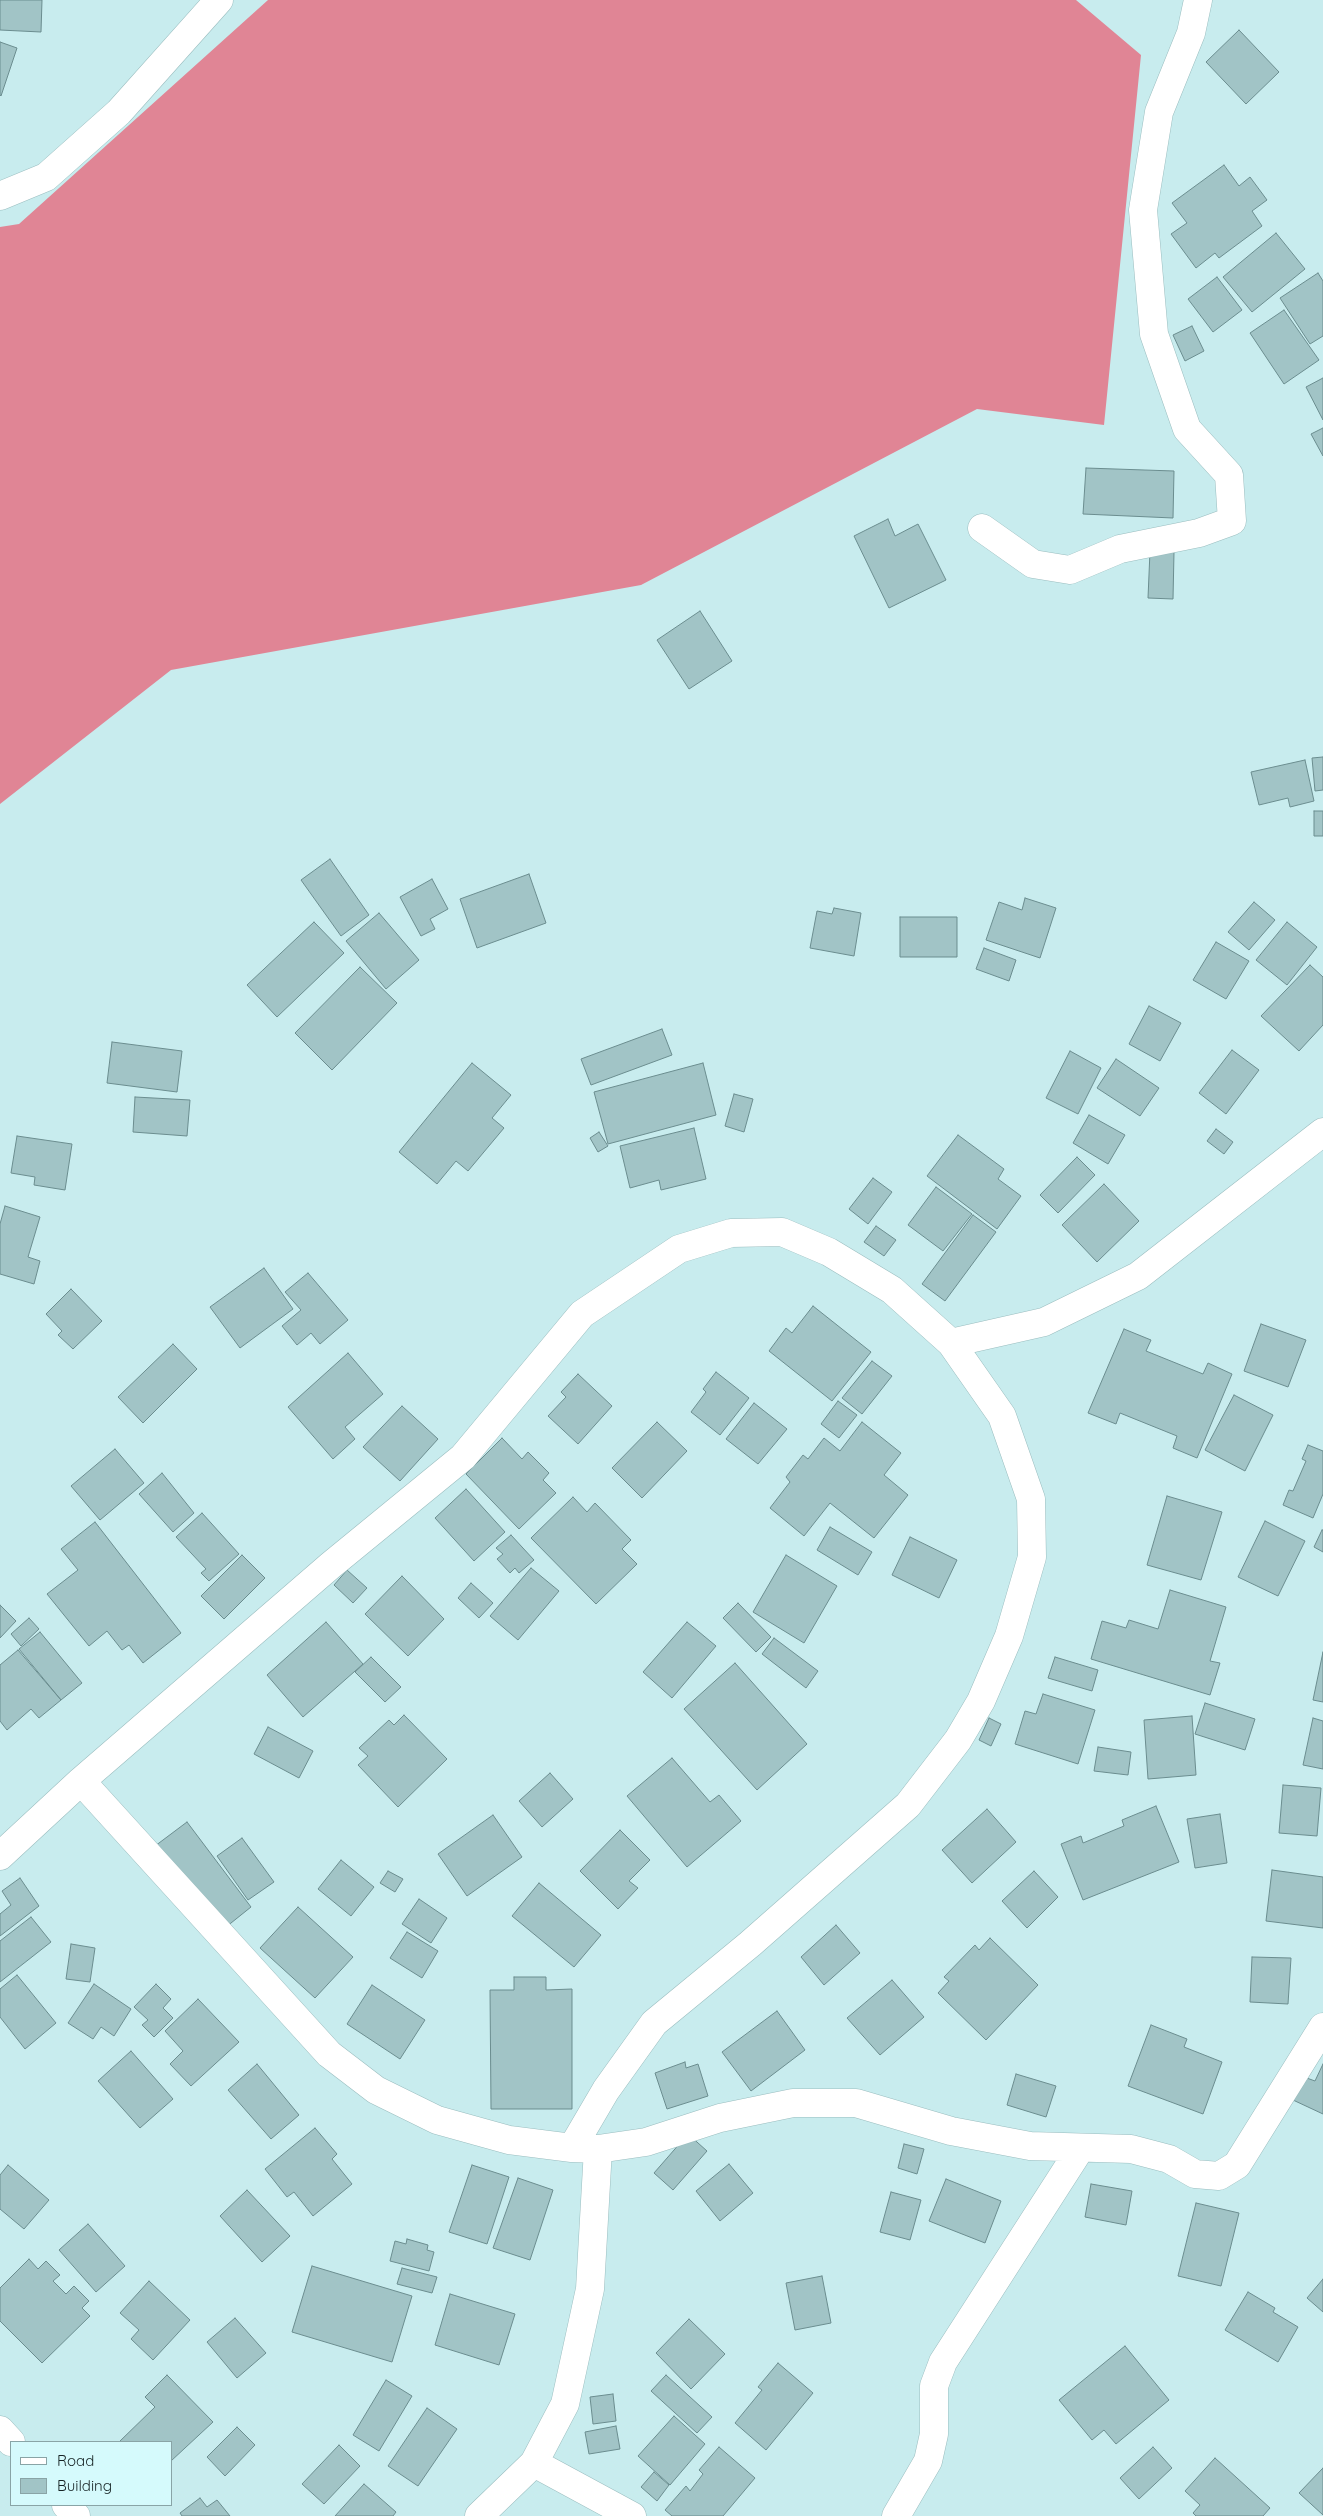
<!DOCTYPE html>
<style>
body{margin:0}
#map{position:relative;width:1323px;height:2516px;overflow:hidden;background:#c8ecee;font-family:Quicksand,sans-serif}
canvas{display:block}
.legend{position:absolute;left:10px;top:2441px;width:162px;height:65px;box-sizing:border-box;background:#d5fafc;border:1px solid #89a4a6;margin:0;padding:6px 9px;list-style:none;font-size:15px;color:#162324}
.legend li{display:flex;align-items:center;gap:10px;height:25px}
.legend b{width:25px;border:1px solid #89a4a6}
</style>
<div id="map">
<canvas width="1323" height="2516"></canvas>
<ul class="legend">
<li><b style="height:6px;background:#fff"></b>Road</li>
<li><b style="height:14px;background:#a1c4c6"></b>Building</li>
</ul>
</div>
<script>
const ctx = document.querySelector('canvas').getContext('2d');
ctx.lineJoin = 'round';
function fill(path, color) { ctx.fillStyle = color; ctx.fill(path, 'evenodd'); }
const poly = rows => new Path2D(rows.map(r => 'M' + r).join(''));
function stroke(path, color, width, dash) { ctx.strokeStyle = color; ctx.lineWidth = width; ctx.lineCap = dash ? 'butt' : 'round'; ctx.setLineDash(dash || []); ctx.stroke(path); }
fill(poly([
 [268,0,1076,0,1141,55,1104,425,977,409,641,585,171,670,0,804,0,227,19,224]
]), '#e08595');
const building = poly([
 [0,0,42,0,41,32,0,30,0,0],
 [1239,30,1279,72,1246,104,1206,62,1239,30],
 [0,42,17,48,1,96,0,95,0,42],
 [1224,165,1239,186,1250,177,1267,200,1252,211,1262,226,1219,258,1215,253,1196,268,1171,234,1187,223,1172,203,1224,165],
 [1276,233,1305,269,1252,312,1223,277,1276,233],
 [1318,273,1323,281,1323,336,1310,344,1280,298,1318,273],
 [1217,277,1242,310,1213,332,1188,299,1217,277],
 [1284,310,1319,360,1284,384,1250,333,1284,310],
 [1192,326,1204,351,1185,361,1173,335,1192,326],
 [1323,378,1323,420,1306,387,1323,378],
 [1323,428,1323,456,1311,434,1323,428],
 [1086,468,1174,471,1173,518,1083,514,1086,468],
 [888,519,895,536,918,524,946,580,889,608,854,536,888,519],
 [1150,551,1174,552,1173,599,1148,598,1150,551],
 [700,611,732,661,689,689,657,640,700,611],
 [1323,757,1323,790,1315,791,1312,758,1323,757],
 [1305,760,1314,801,1290,807,1288,798,1259,805,1251,772,1305,760],
 [1314,811,1323,811,1323,836,1314,836,1314,811],
 [330,859,369,915,341,936,301,880,330,859],
 [529,874,546,923,477,948,460,899,529,874],
 [432,879,448,909,430,919,435,929,421,936,400,897,432,879],
 [1025,898,1056,908,1040,958,986,940,999,902,1022,910,1025,898],
 [1254,902,1275,920,1249,950,1228,932,1254,902],
 [834,908,861,913,854,956,810,948,817,911,832,914,834,908],
 [379,913,419,960,386,989,346,941,379,913],
 [900,917,957,917,957,957,900,957,900,917],
 [314,922,344,953,277,1017,247,985,314,922],
 [1287,922,1317,947,1287,985,1256,960,1287,922],
 [1216,942,1249,961,1226,999,1193,980,1216,942],
 [984,948,1016,960,1009,981,976,969,984,948],
 [1310,965,1323,977,1323,1025,1299,1051,1261,1016,1310,965],
 [360,967,397,1003,332,1070,295,1033,360,967],
 [1149,1006,1181,1023,1160,1061,1129,1044,1149,1006],
 [662,1029,672,1055,591,1085,581,1059,662,1029],
 [112,1042,182,1051,177,1092,107,1083,112,1042],
 [1232,1050,1259,1070,1226,1114,1199,1093,1232,1050],
 [1070,1051,1101,1068,1078,1114,1046,1098,1070,1051],
 [1116,1059,1159,1088,1140,1116,1097,1088,1116,1059],
 [472,1063,511,1095,492,1118,504,1128,468,1171,456,1161,437,1184,399,1152,472,1063],
 [703,1063,716,1115,608,1144,594,1092,703,1063],
 [734,1094,753,1099,744,1132,725,1126,734,1094],
 [135,1097,190,1100,187,1136,133,1132,135,1097],
 [1089,1115,1125,1135,1108,1164,1073,1143,1089,1115],
 [694,1128,706,1179,661,1190,659,1180,630,1188,620,1146,694,1128],
 [1216,1129,1233,1142,1224,1154,1207,1141,1216,1129],
 [599,1132,608,1146,598,1152,590,1138,599,1132],
 [958,1135,1004,1169,998,1179,1021,1196,997,1229,927,1176,958,1135],
 [17,1136,72,1144,65,1190,34,1185,35,1177,11,1173,17,1136],
 [1077,1157,1095,1175,1058,1213,1040,1195,1077,1157],
 [873,1178,892,1192,868,1224,849,1209,873,1178],
 [1104,1184,1139,1221,1097,1262,1062,1225,1104,1184],
 [936,1187,972,1214,943,1251,908,1225,936,1187],
 [5,1206,40,1217,28,1257,40,1261,34,1284,0,1274,0,1224,5,1206],
 [973,1215,996,1232,945,1301,922,1284,973,1215],
 [876,1226,896,1240,884,1256,864,1242,876,1226],
 [264,1268,293,1309,240,1348,210,1307,264,1268],
 [308,1273,348,1320,320,1344,311,1333,297,1345,282,1326,301,1310,285,1292,308,1273],
 [71,1289,102,1321,73,1349,58,1335,62,1331,46,1314,71,1289],
 [813,1306,871,1352,832,1401,769,1351,786,1328,792,1333,813,1306],
 [1261,1324,1306,1340,1288,1387,1244,1371,1261,1324],
 [1124,1329,1151,1340,1146,1351,1203,1374,1208,1363,1232,1374,1197,1458,1173,1448,1177,1436,1120,1413,1116,1424,1088,1413,1124,1329],
 [173,1344,197,1369,143,1423,118,1397,173,1344],
 [348,1353,383,1394,345,1427,355,1439,333,1459,288,1407,348,1353],
 [872,1361,892,1376,862,1414,842,1398,872,1361],
 [716,1372,749,1398,720,1435,691,1412,706,1392,703,1389,716,1372],
 [578,1374,612,1406,578,1444,548,1416,566,1397,561,1392,578,1374],
 [1234,1395,1273,1415,1245,1471,1205,1450,1234,1395],
 [838,1401,857,1415,839,1438,821,1424,838,1401],
 [754,1403,787,1429,758,1464,726,1439,754,1403],
 [402,1406,438,1439,400,1481,363,1447,402,1406],
 [657,1422,687,1451,642,1498,612,1468,657,1422],
 [862,1422,901,1453,884,1475,908,1495,874,1538,830,1503,804,1536,770,1508,790,1482,786,1477,803,1455,808,1459,824,1438,840,1451,862,1422],
 [502,1438,522,1459,528,1452,549,1473,543,1480,556,1493,519,1529,466,1474,502,1438],
 [1308,1445,1323,1451,1323,1494,1313,1518,1283,1505,1289,1490,1293,1491,1306,1461,1302,1459,1308,1445],
 [115,1449,144,1483,100,1520,71,1486,115,1449],
 [162,1473,194,1513,173,1532,139,1494,162,1473],
 [466,1489,505,1532,474,1561,435,1518,466,1489],
 [1167,1496,1222,1512,1201,1580,1147,1565,1167,1496],
 [573,1497,587,1512,595,1503,631,1540,622,1549,637,1564,596,1604,531,1538,573,1497],
 [202,1513,239,1554,209,1581,201,1573,206,1569,176,1537,202,1513],
 [1265,1521,1305,1541,1278,1596,1238,1577,1265,1521],
 [95,1522,181,1633,143,1663,129,1645,122,1650,107,1631,89,1646,47,1594,78,1570,61,1549,95,1522],
 [830,1527,872,1552,858,1575,817,1550,830,1527],
 [1322,1530,1323,1530,1323,1552,1314,1547,1322,1530],
 [511,1535,534,1560,519,1573,515,1568,510,1573,497,1559,503,1554,496,1548,511,1535],
 [910,1537,957,1560,939,1598,892,1575,910,1537],
 [242,1555,265,1578,224,1619,201,1596,242,1555],
 [786,1555,837,1586,804,1643,753,1612,786,1555],
 [531,1568,559,1591,518,1640,490,1616,531,1568],
 [347,1570,367,1588,353,1603,334,1585,347,1570],
 [402,1576,444,1619,408,1656,365,1614,402,1576],
 [471,1583,493,1603,479,1618,458,1598,471,1583],
 [1170,1590,1226,1607,1210,1661,1220,1663,1210,1695,1091,1659,1102,1621,1126,1628,1129,1620,1158,1629,1170,1590],
 [738,1603,771,1637,756,1652,723,1618,738,1603],
 [0,1605,16,1621,0,1638,0,1605],
 [29,1618,39,1629,21,1646,11,1634,29,1618],
 [326,1622,363,1664,303,1717,267,1675,326,1622],
 [687,1622,716,1646,672,1698,643,1672,687,1622],
 [40,1632,82,1683,61,1700,19,1649,40,1632],
 [774,1638,818,1671,806,1688,762,1654,774,1638],
 [18,1650,61,1700,39,1718,31,1709,7,1730,0,1721,0,1665,18,1650],
 [1323,1652,1323,1702,1313,1700,1323,1652],
 [371,1657,401,1687,385,1702,355,1672,371,1657],
 [1055,1657,1098,1670,1092,1691,1048,1678,1055,1657],
 [735,1663,807,1744,757,1790,684,1709,735,1663],
 [1043,1694,1095,1710,1078,1764,1015,1744,1025,1711,1036,1714,1043,1694],
 [1205,1703,1255,1719,1245,1750,1195,1734,1205,1703],
 [404,1715,447,1759,398,1807,358,1765,368,1756,359,1748,389,1720,394,1725,404,1715],
 [1192,1716,1196,1775,1148,1779,1144,1720,1192,1716],
 [989,1718,1001,1724,991,1746,979,1740,989,1718],
 [1313,1718,1323,1721,1323,1769,1303,1765,1313,1718],
 [268,1727,313,1751,299,1778,254,1754,268,1727],
 [1098,1747,1131,1752,1128,1775,1094,1771,1098,1747],
 [672,1758,710,1802,719,1795,741,1821,687,1867,627,1796,672,1758],
 [550,1773,573,1799,542,1827,519,1801,550,1773],
 [1283,1785,1321,1788,1317,1836,1279,1833,1283,1785],
 [1156,1806,1179,1862,1083,1900,1061,1844,1081,1836,1083,1843,1124,1826,1122,1820,1156,1806],
 [987,1809,1016,1842,972,1883,942,1850,987,1809],
 [1220,1814,1227,1863,1195,1868,1187,1819,1220,1814],
 [493,1815,522,1857,467,1896,438,1854,493,1815],
 [187,1822,251,1907,221,1931,155,1846,187,1822],
 [620,1830,650,1860,629,1881,638,1888,618,1909,580,1871,620,1830],
 [242,1838,274,1882,248,1900,217,1856,242,1838],
 [341,1860,374,1887,351,1916,318,1889,341,1860],
 [1272,1870,1323,1877,1323,1928,1266,1921,1272,1870],
 [388,1871,403,1879,395,1892,380,1883,388,1871],
 [1034,1871,1058,1897,1027,1928,1002,1901,1034,1871],
 [20,1878,39,1906,0,1936,0,1914,11,1905,2,1891,20,1878],
 [539,1883,601,1935,574,1967,512,1916,539,1883],
 [419,1899,447,1918,431,1943,402,1924,419,1899],
 [298,1907,353,1957,315,1998,260,1948,298,1907],
 [31,1917,51,1942,0,1982,0,1941,31,1917],
 [836,1925,860,1953,824,1985,801,1957,836,1925],
 [407,1932,438,1951,422,1978,390,1958,407,1932],
 [990,1938,1038,1985,986,2040,938,1993,949,1981,944,1977,975,1945,979,1950,990,1938],
 [71,1944,95,1948,90,1982,66,1979,71,1944],
 [1252,1957,1291,1958,1288,2004,1250,2002,1252,1957],
 [17,1975,56,2023,25,2049,0,2017,0,1989,17,1975],
 [514,1977,546,1977,546,1990,572,1989,572,2109,491,2109,490,1990,514,1990,514,1977],
 [892,1980,924,2017,880,2055,847,2018,892,1980],
 [94,1984,131,2009,114,2036,101,2027,93,2039,68,2023,94,1984],
 [156,1984,171,1999,163,2008,173,2018,154,2037,142,2025,148,2020,134,2007,156,1984],
 [372,1985,425,2020,400,2059,347,2024,372,1985],
 [198,1999,239,2042,191,2086,170,2064,183,2051,165,2031,198,1999],
 [777,2011,805,2050,751,2091,722,2052,777,2011],
 [1151,2025,1187,2039,1184,2047,1222,2062,1203,2114,1128,2086,1151,2025],
 [131,2051,173,2099,140,2128,98,2081,131,2051],
 [685,2062,686,2068,698,2064,708,2096,667,2109,655,2073,685,2062],
 [257,2064,299,2115,271,2139,228,2090,257,2064],
 [1323,2064,1323,2114,1293,2100,1304,2077,1315,2081,1323,2064],
 [1016,2074,1056,2086,1046,2117,1007,2105,1016,2074],
 [315,2128,337,2154,332,2159,352,2184,313,2216,294,2192,287,2197,265,2169,315,2128],
 [688,2134,707,2151,673,2190,654,2173,688,2134],
 [904,2144,924,2149,917,2174,898,2168,904,2144],
 [729,2164,753,2193,720,2221,696,2191,729,2164],
 [8,2165,49,2200,24,2229,0,2209,0,2175,8,2165],
 [472,2165,509,2177,487,2244,449,2232,472,2165],
 [518,2178,553,2190,530,2260,493,2248,518,2178],
 [946,2179,1001,2201,985,2243,929,2221,946,2179],
 [1091,2184,1132,2191,1126,2225,1085,2217,1091,2184],
 [247,2190,290,2236,262,2262,220,2216,247,2190],
 [891,2192,921,2200,910,2240,880,2232,891,2192],
 [1196,2203,1239,2213,1221,2286,1178,2276,1196,2203],
 [88,2224,125,2266,96,2292,59,2250,88,2224],
 [407,2239,428,2245,427,2250,434,2252,429,2271,390,2261,395,2241,406,2244,407,2239],
 [29,2259,38,2269,46,2261,60,2275,53,2281,66,2294,74,2286,89,2301,82,2308,90,2316,42,2363,0,2321,0,2288,29,2259],
 [312,2266,412,2296,392,2362,292,2332,312,2266],
 [402,2268,437,2277,432,2293,397,2284,402,2268],
 [822,2276,831,2323,795,2330,786,2283,822,2276],
 [1323,2279,1323,2312,1307,2298,1323,2279],
 [149,2281,190,2320,153,2360,131,2339,139,2330,120,2313,149,2281],
 [1248,2292,1275,2308,1273,2312,1298,2327,1278,2362,1225,2330,1248,2292],
 [450,2294,515,2314,499,2365,435,2345,450,2294],
 [235,2318,266,2353,237,2378,207,2342,235,2318],
 [689,2319,725,2354,691,2389,656,2353,689,2319],
 [1125,2346,1169,2400,1116,2444,1104,2430,1092,2440,1059,2400,1125,2346],
 [778,2363,813,2393,766,2450,735,2423,762,2390,758,2387,778,2363],
 [167,2375,213,2422,171,2461,171,2442,119,2442,155,2407,145,2397,167,2375],
 [666,2375,712,2417,697,2433,651,2391,666,2375],
 [386,2380,412,2396,379,2451,353,2435,386,2380],
 [613,2394,616,2421,593,2424,590,2397,613,2394],
 [427,2408,457,2429,418,2486,388,2466,427,2408],
 [674,2416,705,2444,670,2485,638,2456,674,2416],
 [616,2426,620,2449,589,2454,585,2432,616,2426],
 [237,2427,255,2445,225,2476,207,2457,237,2427],
 [339,2445,360,2466,324,2504,302,2484,339,2445],
 [719,2447,755,2478,723,2516,672,2516,665,2510,686,2486,690,2491,703,2474,699,2470,719,2447],
 [1153,2447,1172,2468,1139,2499,1120,2478,1153,2447],
 [1215,2458,1270,2508,1263,2516,1196,2516,1193,2513,1200,2505,1185,2491,1215,2458],
 [1323,2468,1323,2515,1299,2493,1323,2468],
 [654,2472,669,2485,657,2501,641,2487,654,2472],
 [364,2484,396,2512,393,2516,335,2516,364,2484],
 [200,2498,207,2507,217,2500,230,2516,182,2516,180,2513,200,2498]
]);
fill(building, '#a1c4c6');
stroke(building, '#6b8d8f', 1);
const minor = poly([
 [0,196,46,177,119,112,219,0],
 [982,528,1033,564,1070,570,1120,549,1199,533,1232,521,1229,475,1187,429,1154,334,1143,210,1159,112,1191,33,1198,0],
 [951,1343,1044,1322,1138,1276,1323,1132],
 [81,1781,329,2054,376,2090,437,2120,509,2140,572,2148,598,2149,646,2142,720,2118,793,2103,856,2103,951,2131,1030,2146,1131,2149,1169,2159,1195,2174,1219,2176,1237,2165,1323,2027],
 [0,1856,81,1781,331,1565,463,1457,582,1314,679,1249,731,1233,782,1232,829,1252,892,1290,951,1343,1002,1416,1031,1499,1032,1557,1009,1636,981,1701,958,1740,908,1805,750,1944,654,2023,606,2090,572,2148],
 [0,2430,11,2442],
 [534,2463,632,2516],
 [66,2505,76,2516],
 [479,2516,534,2463,565,2404,590,2289,598,2149],
 [896,2516,928,2461,934,2434,934,2386,943,2362,1080,2149]
]);
stroke(minor, '#9abdbf', 29);
stroke(minor, '#fff', 28);
</script>
